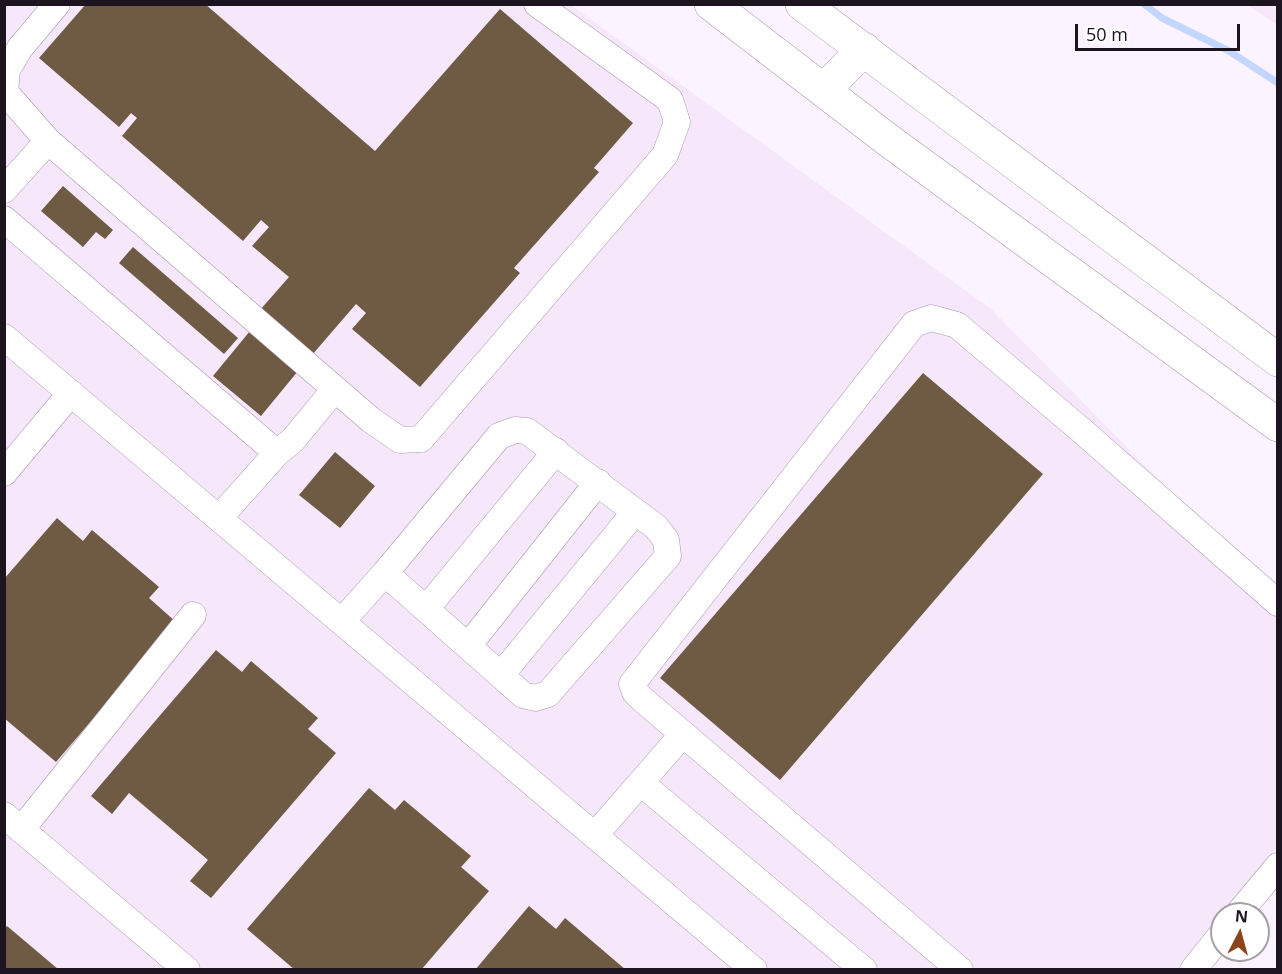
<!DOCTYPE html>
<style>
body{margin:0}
#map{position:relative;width:1282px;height:974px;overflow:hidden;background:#fbf3ff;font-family:"Open Sans",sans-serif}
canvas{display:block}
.frame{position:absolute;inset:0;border:6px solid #1c151f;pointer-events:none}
.north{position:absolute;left:1210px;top:902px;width:60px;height:60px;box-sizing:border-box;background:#fff;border:2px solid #a4a1a5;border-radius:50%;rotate:6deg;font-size:16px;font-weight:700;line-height:24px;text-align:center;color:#1c151f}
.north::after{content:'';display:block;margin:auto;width:21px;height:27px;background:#8a461a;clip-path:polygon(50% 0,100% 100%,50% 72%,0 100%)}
.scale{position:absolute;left:1075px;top:24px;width:165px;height:27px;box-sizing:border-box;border:3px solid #1c151f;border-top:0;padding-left:8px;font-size:18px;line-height:21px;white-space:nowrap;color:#1c151f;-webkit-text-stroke:4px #fff;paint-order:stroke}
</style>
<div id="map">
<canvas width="1282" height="974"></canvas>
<div class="frame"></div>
<div class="north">N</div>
<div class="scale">50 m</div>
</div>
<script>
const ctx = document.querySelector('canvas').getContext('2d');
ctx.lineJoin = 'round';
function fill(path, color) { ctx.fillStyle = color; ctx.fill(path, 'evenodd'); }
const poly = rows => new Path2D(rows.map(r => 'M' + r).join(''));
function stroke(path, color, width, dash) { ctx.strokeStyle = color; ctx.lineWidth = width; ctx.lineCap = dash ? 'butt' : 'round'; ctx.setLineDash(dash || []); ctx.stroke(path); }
fill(poly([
 [5,5,571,5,991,309,1277,600,1277,879,1250,914,1222,914,1222,949,1206,969,5,970],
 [1248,5,1277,5,1277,25]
]), '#f6e7fa');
stroke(poly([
 [1144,4,1162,18,1229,51,1278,83]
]), '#c2d6fe', 7);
fill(poly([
 [86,4,205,4,375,151,500,9,633,123,594,168,599,172,514,268,520,273,420,387,352,329,366,313,356,304,312,355,260,310,289,277,252,246,269,227,261,220,243,241,122,136,137,118,131,113,119,127,39,58],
 [63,186,113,230,105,239,96,232,83,247,41,211],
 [133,247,238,338,224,354,119,263],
 [250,331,298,371,261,416,213,376],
 [923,373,1043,474,780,780,660,678],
 [335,452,375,486,340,528,299,495],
 [57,518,83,541,92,530,159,587,149,598,176,622,56,762,4,718,4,579],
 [216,650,242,672,251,661,318,718,308,729,336,753,211,898,190,881,208,860,129,793,112,814,91,796],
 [369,788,395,810,404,800,471,856,461,867,489,891,421,970,295,970,247,929],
 [529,906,556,929,565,918,626,970,475,970],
 [7,926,52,964,59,970,5,970,5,929]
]), '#6f5a44');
const minor = poly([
 [57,4,20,48,7,70,5,92,48,141,371,420,400,440,421,439,665,155,677,122,670,100,537,4],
 [4,190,48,141],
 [4,219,277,453],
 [4,337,754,970],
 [4,473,71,393],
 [219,518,277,453,292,441,335,389],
 [426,609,556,451],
 [342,621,385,573,499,436,515,430,527,431,656,527,666,540,668,556,548,694,535,698,523,695,385,573],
 [468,646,598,482],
 [501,675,635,512],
 [641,783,864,970],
 [4,815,187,970],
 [21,830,193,615],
 [595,835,683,734],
 [1238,914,1278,866],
 [960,970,642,699,635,692,632,684,914,324,931,318,957,325,1081,430,1278,603],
 [1193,970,1222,934]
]);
const highway = poly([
 [711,4,888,140,1278,425],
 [802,4,1278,360],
 [824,90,864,49]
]);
stroke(minor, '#a896b1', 27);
stroke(highway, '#a896b1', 34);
stroke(minor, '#fff', 26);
stroke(highway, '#fff', 33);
</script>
